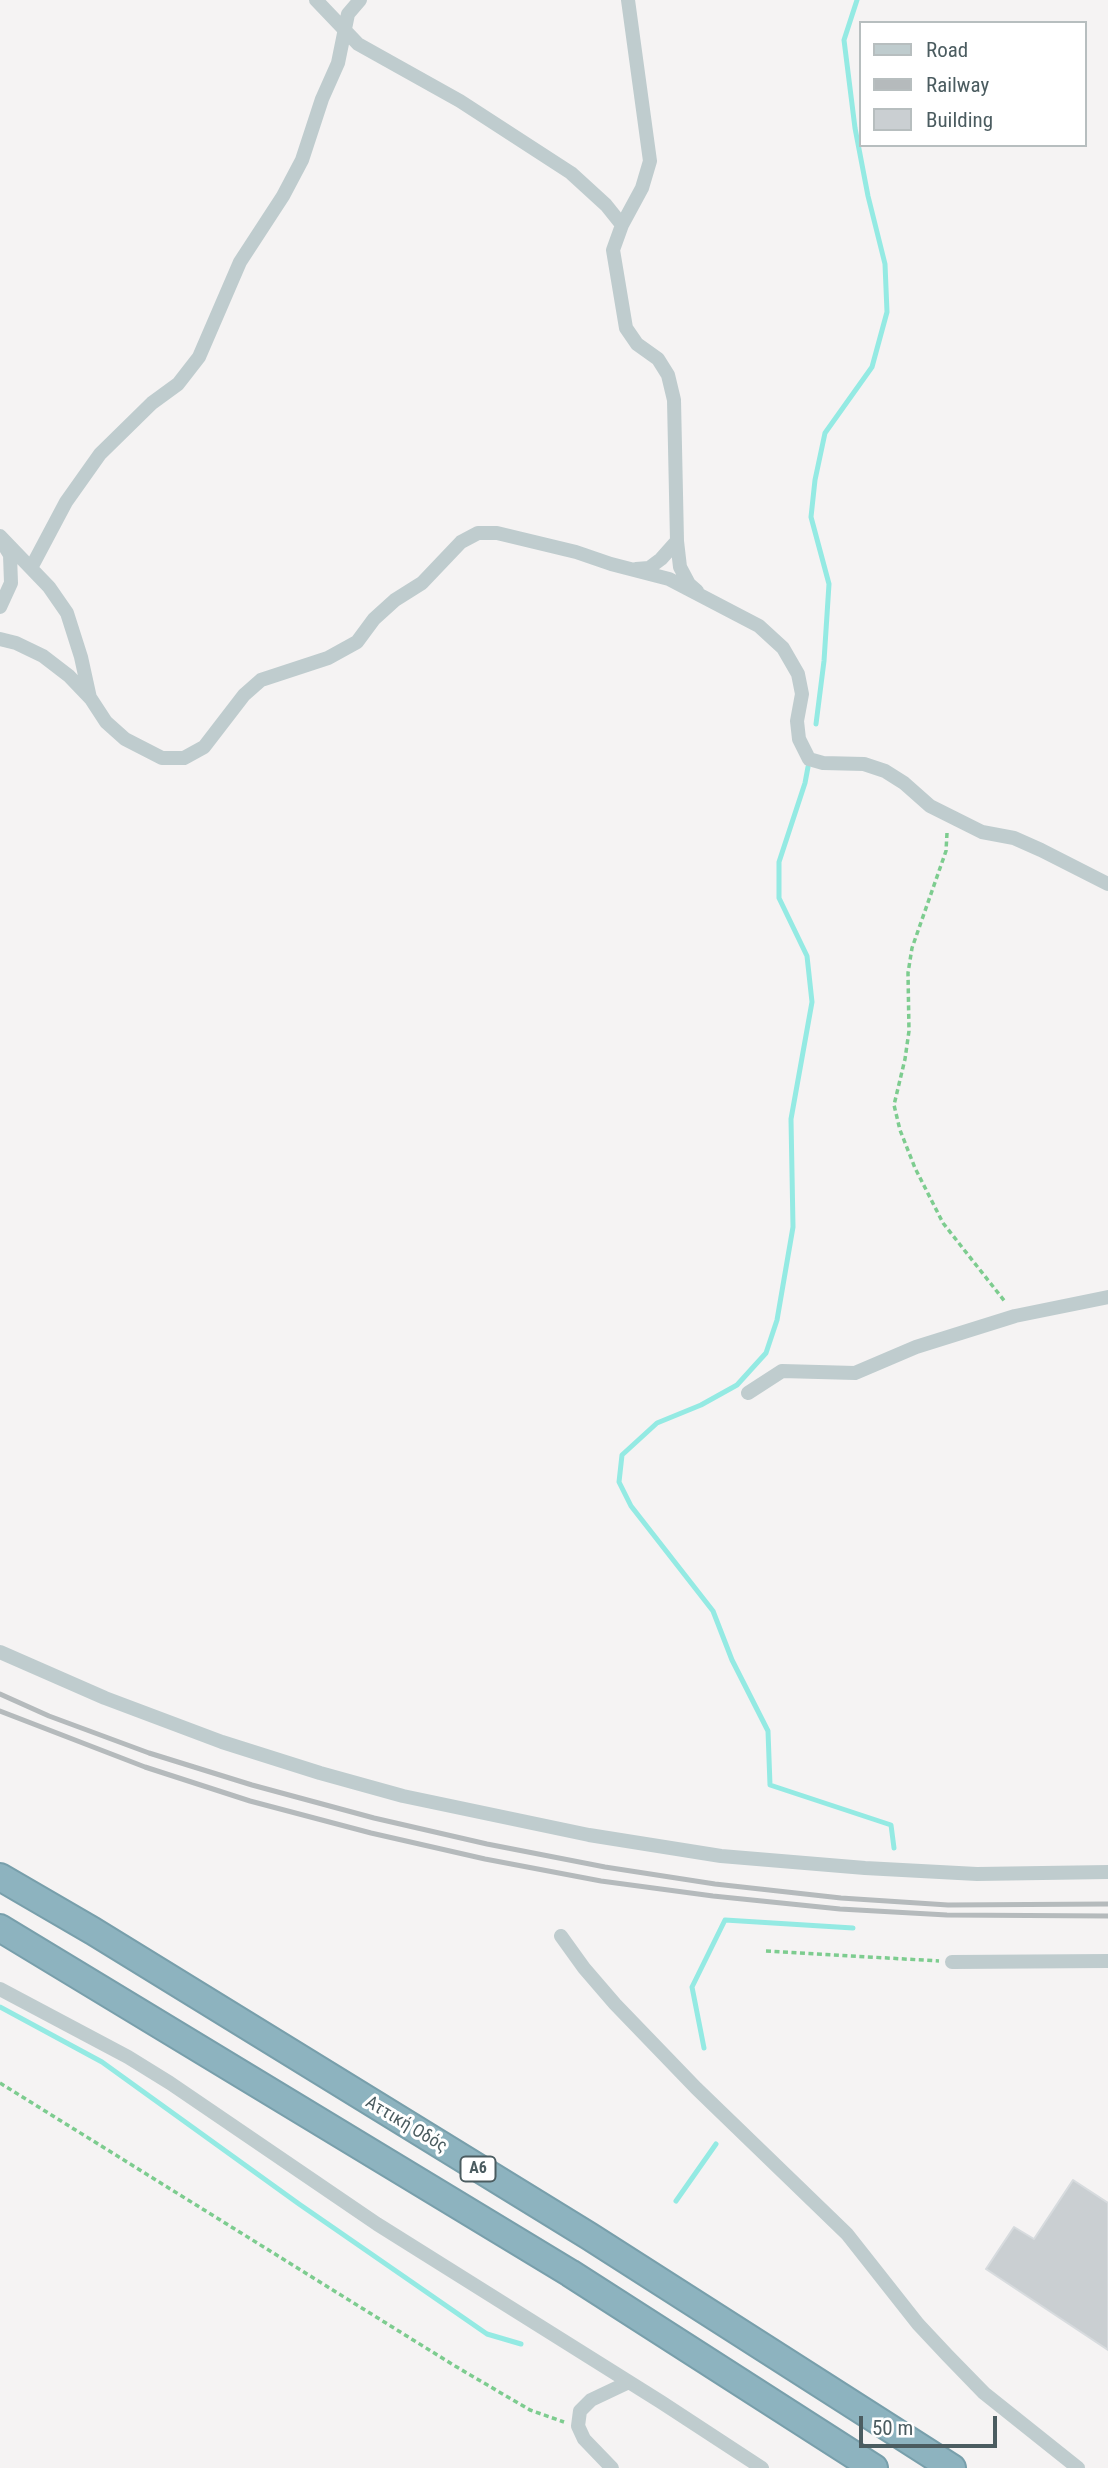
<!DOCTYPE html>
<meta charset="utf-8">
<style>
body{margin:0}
#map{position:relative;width:1108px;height:2468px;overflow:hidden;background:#f5f3f3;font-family:"Roboto Condensed",sans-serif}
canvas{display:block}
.legend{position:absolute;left:859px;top:21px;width:228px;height:126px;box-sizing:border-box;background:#fff;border:2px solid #b7bebf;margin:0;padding:9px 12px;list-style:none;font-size:21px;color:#4b5c60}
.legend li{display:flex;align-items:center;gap:14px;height:35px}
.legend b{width:35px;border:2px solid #b7bebf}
.scale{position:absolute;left:859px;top:2416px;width:138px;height:32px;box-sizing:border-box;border:4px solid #4b5c60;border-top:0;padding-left:9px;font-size:21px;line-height:24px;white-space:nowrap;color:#4b5c60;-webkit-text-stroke:5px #fff;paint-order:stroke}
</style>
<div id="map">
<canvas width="1108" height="2468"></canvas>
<ul class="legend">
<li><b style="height:9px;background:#bfccce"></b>Road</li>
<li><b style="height:9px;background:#b5babc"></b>Railway</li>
<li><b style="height:19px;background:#cacfd2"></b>Building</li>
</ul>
<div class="scale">50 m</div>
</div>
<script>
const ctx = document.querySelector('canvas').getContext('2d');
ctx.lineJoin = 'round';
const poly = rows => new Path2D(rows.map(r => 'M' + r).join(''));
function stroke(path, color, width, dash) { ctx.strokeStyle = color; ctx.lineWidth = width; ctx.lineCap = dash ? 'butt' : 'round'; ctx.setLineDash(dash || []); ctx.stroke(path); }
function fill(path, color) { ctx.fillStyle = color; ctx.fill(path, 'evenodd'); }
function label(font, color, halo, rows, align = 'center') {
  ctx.font = font + ' "Roboto Condensed",sans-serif'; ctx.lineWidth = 6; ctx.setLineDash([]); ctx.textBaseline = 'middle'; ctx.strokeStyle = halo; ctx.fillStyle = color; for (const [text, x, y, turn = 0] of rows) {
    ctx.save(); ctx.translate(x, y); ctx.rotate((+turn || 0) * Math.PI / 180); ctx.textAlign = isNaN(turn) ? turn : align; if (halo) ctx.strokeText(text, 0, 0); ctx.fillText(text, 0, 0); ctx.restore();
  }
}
stroke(poly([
 [816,724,824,661,829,584,811,517,815,480,825,433,872,367,887,312,885,264,868,196,855,128,844,40,857,0],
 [808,767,805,783,779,862,779,898,807,956,812,1002,791,1119,793,1227,777,1320,766,1353,737,1385,701,1405,657,1423,622,1455,619,1482,631,1506,713,1611,732,1660,768,1731,770,1785,891,1825,894,1848],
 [0,2007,102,2062,299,2204,487,2334,521,2344],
 [704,2048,692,1987,725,1920,853,1928],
 [676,2201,716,2144]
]), '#94eae3', 5);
const building = poly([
 [1073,2180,1108,2203,1108,2350,986,2269,1014,2227,1034,2239,1073,2180]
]);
fill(building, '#cacfd2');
stroke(building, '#d7dbde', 2);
const motorway = poly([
 [0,1877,93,1931,589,2236,952,2468],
 [0,1928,570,2273,874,2468]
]);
stroke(motorway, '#789fab', 30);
stroke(poly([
 [947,833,946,851,912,948,908,973,909,1031,905,1059,894,1105,900,1130,915,1168,943,1223,1006,1303],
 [766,1951,939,1961],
 [0,2083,455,2366,530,2410,564,2422]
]), '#7dcc8f', 3.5, [5, 3.5]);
stroke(poly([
 [316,0,358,44,460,101,571,173,606,205,622,225],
 [628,0,650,161,642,188,622,225,613,250,626,328,637,344,658,359,668,375,674,400,677,541,680,567,689,584,697,591],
 [0,536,49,587,67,613,81,657,90,698],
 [31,568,66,502,100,454,152,403,178,384,199,357,240,262,283,196,302,160,322,99,338,63,348,14,360,0],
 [636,569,649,568,661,559,677,541],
 [0,607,11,583,10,555,4,545],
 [0,639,16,643,43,656,69,676,91,699,106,722,125,739,162,758,184,758,204,747,244,695,261,680,328,658,357,642,374,619,395,600,422,583,461,542,478,533,497,533,576,552,611,564,669,579,759,626,783,648,798,674,802,694,797,721,799,739,809,759,823,763,864,764,885,771,904,783,930,806,982,832,1014,838,1041,850,1108,884],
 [748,1393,782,1371,855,1373,916,1347,1015,1316,1108,1297],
 [0,1652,105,1698,222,1742,320,1773,403,1796,589,1835,721,1856,865,1868,977,1874,1108,1872],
 [561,1936,584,1968,615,2004,696,2088,847,2234,918,2324,948,2356,984,2393,1078,2468],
 [952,1962,1108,1961],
 [0,1989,128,2057,170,2083,377,2224,661,2402,762,2468],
 [612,2468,584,2439,578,2426,580,2411,591,2400,629,2382]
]), '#bfccce', 14);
stroke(motorway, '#8db3bf', 26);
stroke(poly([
 [0,1694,49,1716,149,1753,252,1785,374,1818,487,1844,605,1867,715,1884,841,1898,948,1905,1108,1904],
 [0,1711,145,1767,250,1801,371,1833,485,1859,601,1881,713,1896,840,1909,947,1915,1108,1916]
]), '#b5babc', 5);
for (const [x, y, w] of [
 [478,2169,35]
]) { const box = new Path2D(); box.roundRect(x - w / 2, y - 12.5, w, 25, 5); ctx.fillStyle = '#fff'; ctx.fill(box); stroke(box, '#4b5c60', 2); }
label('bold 16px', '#4b5c60', null, [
 ["Α6",478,2169]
]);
label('18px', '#4b5c60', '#fff', [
 ["Αττική Οδός",406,2125,31]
]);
</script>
